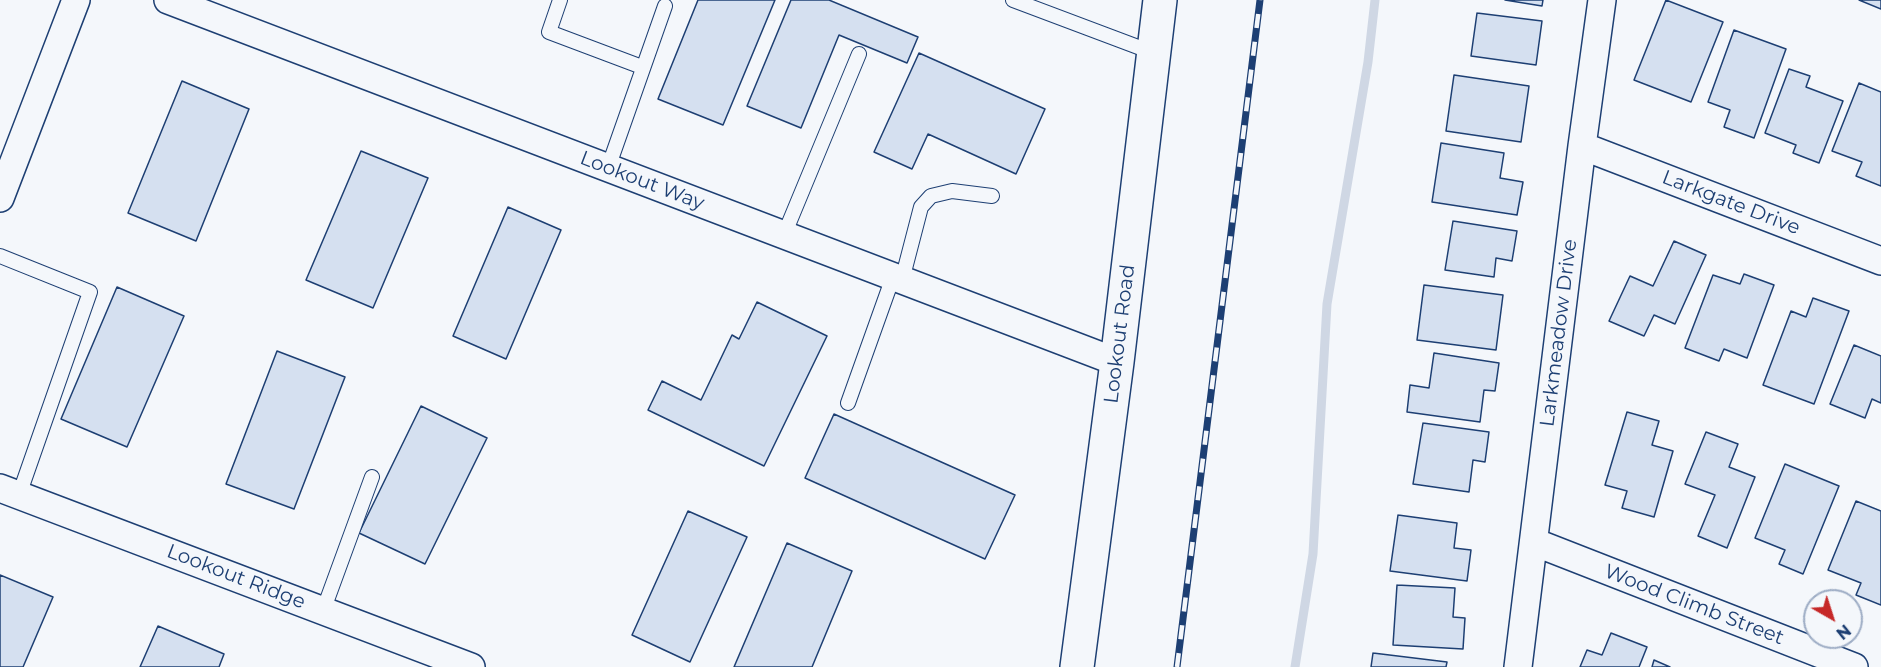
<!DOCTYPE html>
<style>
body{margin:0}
#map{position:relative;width:1881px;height:667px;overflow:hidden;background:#f4f7fb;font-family:Montserrat,sans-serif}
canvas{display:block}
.north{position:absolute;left:1803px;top:589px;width:60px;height:60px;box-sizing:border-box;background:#f4f7fb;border:2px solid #9eadc5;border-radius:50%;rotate:141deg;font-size:16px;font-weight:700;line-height:24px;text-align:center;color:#1d3f73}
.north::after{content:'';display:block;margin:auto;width:21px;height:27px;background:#c62828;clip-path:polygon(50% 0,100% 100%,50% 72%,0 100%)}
</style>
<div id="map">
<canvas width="1881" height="667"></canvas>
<div class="north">N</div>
</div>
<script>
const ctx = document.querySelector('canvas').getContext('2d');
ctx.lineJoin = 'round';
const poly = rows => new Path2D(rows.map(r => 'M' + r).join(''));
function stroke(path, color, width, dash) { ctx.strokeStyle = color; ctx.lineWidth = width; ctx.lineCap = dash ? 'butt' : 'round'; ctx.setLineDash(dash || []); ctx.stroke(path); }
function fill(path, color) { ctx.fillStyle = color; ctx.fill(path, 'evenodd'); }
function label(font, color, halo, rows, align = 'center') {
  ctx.font = font + ' Montserrat,sans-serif'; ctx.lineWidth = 4.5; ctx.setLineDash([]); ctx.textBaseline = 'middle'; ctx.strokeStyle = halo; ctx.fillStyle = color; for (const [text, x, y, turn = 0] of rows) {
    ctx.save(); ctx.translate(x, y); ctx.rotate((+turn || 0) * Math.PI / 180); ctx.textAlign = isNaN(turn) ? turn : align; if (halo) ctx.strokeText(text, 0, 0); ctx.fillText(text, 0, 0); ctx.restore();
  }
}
stroke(poly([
 [1295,667,1313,554,1327,304,1368,62,1375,0]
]), '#cfd7e4', 9);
const building = poly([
 [698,0,775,0,723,125,658,99,698,0],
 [791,0,829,0,918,37,907,63,839,35,801,128,747,106,791,0],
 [1505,0,1543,0,1542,6,1505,0],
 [1666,0,1723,22,1691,102,1634,80,1666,0],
 [1859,0,1881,0,1881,9,1859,0],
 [1477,13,1542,21,1536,65,1471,56,1477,13],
 [1734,30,1786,49,1754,138,1724,127,1730,110,1708,102,1734,30],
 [919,53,1045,109,1016,174,928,134,912,169,874,152,919,53],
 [1789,69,1810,76,1806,87,1843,101,1819,163,1793,153,1796,145,1765,133,1789,69],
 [1454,75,1529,86,1521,142,1446,131,1454,75],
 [182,81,249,109,196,241,128,213,182,81],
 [1859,83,1881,92,1881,186,1856,176,1862,162,1832,151,1859,83],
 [1441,143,1504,153,1500,178,1523,182,1517,215,1432,202,1441,143],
 [361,151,428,178,373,308,306,280,361,151],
 [508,207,561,230,506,359,453,336,508,207],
 [1453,221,1517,231,1512,261,1496,258,1494,277,1445,270,1453,221],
 [1674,241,1706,255,1675,324,1654,315,1644,336,1609,321,1630,276,1653,286,1674,241],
 [1744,274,1774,285,1747,358,1724,349,1719,361,1685,348,1713,275,1740,284,1744,274],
 [1424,285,1503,295,1496,350,1417,340,1424,285],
 [117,287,184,316,127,447,61,419,117,287],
 [1813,298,1849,311,1814,404,1763,385,1791,311,1806,317,1813,298],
 [757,302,827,336,764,466,648,410,662,381,701,400,732,335,739,339,757,302],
 [1854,345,1881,356,1881,403,1872,399,1865,418,1830,404,1854,345],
 [277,351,345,377,294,509,226,484,277,351],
 [1434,353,1499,363,1495,391,1484,390,1480,422,1407,412,1410,385,1429,388,1434,353],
 [421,406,487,438,425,564,359,533,421,406],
 [1627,412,1659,421,1652,445,1673,451,1654,517,1622,508,1627,491,1605,485,1627,412],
 [834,414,1015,495,985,559,805,478,834,414],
 [1423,423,1489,432,1485,462,1473,460,1469,492,1413,484,1423,423],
 [1706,432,1738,444,1729,467,1755,477,1727,548,1698,536,1715,495,1685,484,1706,432],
 [1785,464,1839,486,1803,574,1779,564,1785,550,1755,538,1785,464],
 [1856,501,1881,511,1881,605,1856,595,1861,583,1828,570,1856,501],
 [688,511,747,537,690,662,632,635,688,511],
 [1398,515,1457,523,1454,548,1471,550,1467,581,1390,571,1398,515],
 [787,543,852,571,812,667,734,667,787,543],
 [0,575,53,597,23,667,0,667,0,575],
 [1397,585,1455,588,1453,617,1465,618,1463,649,1393,645,1397,585],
 [158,626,224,654,219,667,140,667,158,626],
 [1611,633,1647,647,1639,667,1580,667,1587,650,1602,655,1611,633],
 [1373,653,1447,662,1446,667,1371,667,1373,653],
 [1654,660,1670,667,1652,667,1654,660]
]);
fill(building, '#d5e0f0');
stroke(building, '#1d3f73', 1.5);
const service = poly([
 [560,0,549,32,642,67],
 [1013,0,1154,53],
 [608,168,665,6],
 [784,235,859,54],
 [0,256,90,292,19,495],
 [902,280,921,207,931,196,952,191,992,196],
 [848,403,893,277],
 [323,611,372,477]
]);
const minor = poly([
 [168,0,1117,362],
 [1582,146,1881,261],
 [0,198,76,0],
 [0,488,471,667],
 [1534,542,1854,667],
 [1518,667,1582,146,1602,0]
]);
const tertiary = poly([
 [1077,667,1117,362,1160,0]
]);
stroke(service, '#1d3f73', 16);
stroke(minor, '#1d3f73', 30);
stroke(tertiary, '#1d3f73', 36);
stroke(service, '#f4f7fb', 14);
stroke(minor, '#f4f7fb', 27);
stroke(tertiary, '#f4f7fb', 33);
const rail = poly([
 [1177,667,1260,0]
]);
stroke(rail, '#1d3f73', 7);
stroke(rail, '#f4f7fb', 4.5, [14]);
label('20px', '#1d3f73', '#f4f7fb', [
 ["Lookout Way",642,181,21],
 ["Larkgate Drive",1731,203,21],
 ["Larkmeadow Drive",1559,333,-83],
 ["Lookout Road",1120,334,-83],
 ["Lookout Ridge",236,577,21],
 ["Wood Climb Street",1694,605,21]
]);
</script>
